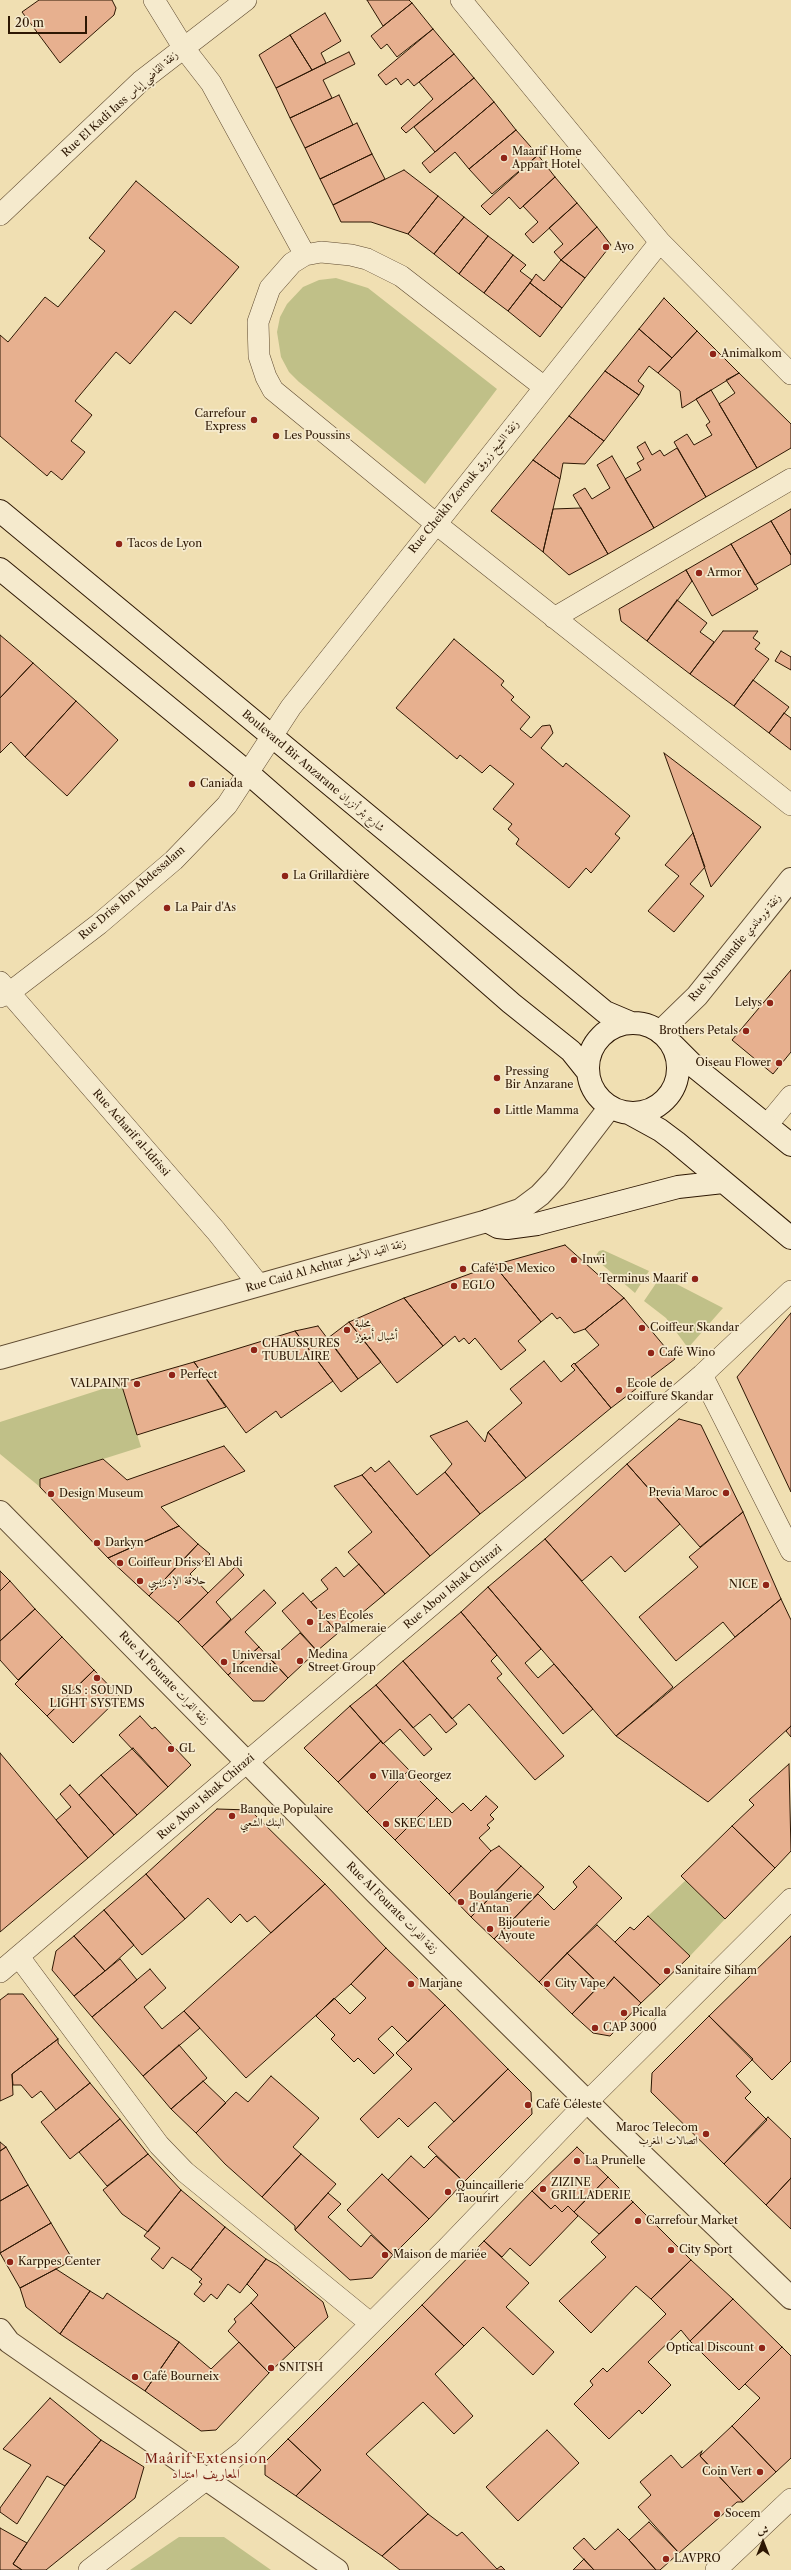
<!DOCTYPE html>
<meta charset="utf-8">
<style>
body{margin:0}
#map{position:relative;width:791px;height:2570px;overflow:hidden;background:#f0dfb2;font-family:"Libre Caslon Text",Amiri,serif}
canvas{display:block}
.north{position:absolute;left:743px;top:2522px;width:40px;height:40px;-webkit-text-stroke:3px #f5eacd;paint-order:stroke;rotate:0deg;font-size:11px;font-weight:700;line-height:16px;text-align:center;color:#2d1703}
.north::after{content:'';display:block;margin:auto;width:14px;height:18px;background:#2d1703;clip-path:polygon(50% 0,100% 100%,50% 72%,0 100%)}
.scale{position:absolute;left:8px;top:16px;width:79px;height:18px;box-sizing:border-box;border:2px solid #2d1703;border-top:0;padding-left:5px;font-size:12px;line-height:14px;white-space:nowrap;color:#2d1703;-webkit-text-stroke:3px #f5eacd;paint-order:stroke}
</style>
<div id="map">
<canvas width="791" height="2570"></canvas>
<div class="north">ش</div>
<div class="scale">20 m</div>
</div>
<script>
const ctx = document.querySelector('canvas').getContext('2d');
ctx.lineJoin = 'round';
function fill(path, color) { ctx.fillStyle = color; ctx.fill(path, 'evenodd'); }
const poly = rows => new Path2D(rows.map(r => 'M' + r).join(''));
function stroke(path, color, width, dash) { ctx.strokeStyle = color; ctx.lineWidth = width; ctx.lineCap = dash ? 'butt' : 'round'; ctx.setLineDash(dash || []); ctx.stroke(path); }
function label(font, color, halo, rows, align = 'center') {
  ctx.font = font + ' "Libre Caslon Text",Amiri,serif'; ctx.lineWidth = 3.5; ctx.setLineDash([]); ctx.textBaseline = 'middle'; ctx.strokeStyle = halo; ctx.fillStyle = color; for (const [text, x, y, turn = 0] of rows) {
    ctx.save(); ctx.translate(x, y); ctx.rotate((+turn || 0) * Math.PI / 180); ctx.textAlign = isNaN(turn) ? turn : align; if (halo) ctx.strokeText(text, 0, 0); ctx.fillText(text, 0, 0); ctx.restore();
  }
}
fill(poly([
 [336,278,368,288,497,389,425,484,299,382,289,372,281,357,277,332,280,317,287,304,303,287,319,280],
 [603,1250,649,1271,635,1293,598,1261,595,1257,599,1251],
 [661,1276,723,1308,688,1348,666,1318,644,1301],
 [121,1383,141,1447,40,1479,40,1487,0,1454,0,1422],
 [686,1880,725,1919,690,1956,648,1916],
 [179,2537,224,2537,271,2570,130,2570]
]), '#c0c088');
const building = poly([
 [39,0,112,0,116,8,114,15,60,63,22,12,39,0],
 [367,0,409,0,412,3,383,26,367,0],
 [412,3,433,29,397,57,387,44,381,49,371,36,412,3],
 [325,13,341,41,321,53,326,63,312,70,290,35,325,13],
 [433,29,454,54,414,86,408,79,401,85,396,78,386,85,378,75,433,29],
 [290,35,312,70,276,88,259,55,290,35],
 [349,52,355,64,323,80,332,98,290,118,276,88,349,52],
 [454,54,474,78,406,133,401,128,433,99,419,82,454,54],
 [474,78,494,102,435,152,414,127,474,78],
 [339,95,353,125,305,148,290,118,339,95],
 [494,102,516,130,469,169,455,152,430,173,422,163,494,102],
 [357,123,372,154,320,179,305,148,357,123],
 [516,130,538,155,492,194,469,169,516,130],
 [372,154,385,179,333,205,320,179,372,154],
 [538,155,555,177,520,209,509,197,490,215,481,206,538,155],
 [404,170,438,196,408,234,371,222,341,222,333,205,404,170],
 [555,177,577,203,533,243,525,234,538,222,523,206,555,177],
 [136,181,239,267,191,324,175,311,130,364,116,352,75,401,92,415,71,441,85,452,62,480,51,471,47,476,0,436,0,335,8,342,45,297,58,307,105,251,89,238,136,181],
 [438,196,464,217,434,254,408,234,438,196],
 [577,203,597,227,561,260,554,252,563,244,549,228,577,203],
 [464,217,488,236,459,274,434,254,464,217],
 [597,227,611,245,585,278,561,260,597,227],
 [488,236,513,255,484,293,459,274,488,236],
 [513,255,526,265,520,271,532,280,508,311,484,293,513,255],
 [561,260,585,278,562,308,530,283,536,274,544,281,561,260],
 [530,283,562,308,540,337,508,311,530,283],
 [664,298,697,331,672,358,639,329,664,298],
 [639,329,672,358,658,373,649,366,638,381,644,386,639,395,605,371,639,329],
 [697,331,739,373,682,408,680,391,658,373,697,331],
 [605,371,639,395,604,441,569,416,605,371],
 [739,373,791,424,791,448,757,468,719,404,735,393,726,380,739,373],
 [711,390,757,468,706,497,674,442,687,434,694,445,712,435,706,425,710,422,696,399,711,390],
 [569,416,604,441,585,464,563,463,560,479,533,460,569,416],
 [645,442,652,455,660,450,664,456,677,448,706,497,654,528,625,479,641,470,637,463,644,459,637,447,645,442],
 [612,456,654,528,608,554,573,495,585,488,592,499,610,488,597,465,612,456],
 [533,460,560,479,543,552,491,511,533,460],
 [581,508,608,554,569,575,543,552,553,509,581,508],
 [791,509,791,555,771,521,791,509],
 [771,521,791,555,791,564,755,585,731,544,771,521],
 [731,544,758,589,712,616,686,570,731,544],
 [686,570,692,581,647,641,621,621,619,609,686,570],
 [677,600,707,623,700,632,714,642,690,674,647,641,677,600],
 [723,631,758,631,753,638,760,643,755,649,769,659,734,706,690,674,723,631],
 [0,635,33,663,0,698,0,635],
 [454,639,504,681,501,685,514,697,511,700,530,717,520,729,531,738,542,726,550,725,553,733,541,748,563,767,566,763,630,816,615,834,620,838,591,873,586,868,569,888,516,844,519,839,508,829,512,824,493,809,514,784,490,765,482,773,460,755,457,759,396,708,454,639],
 [781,651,791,657,791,670,775,661,781,651],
 [33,663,76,701,25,757,11,742,0,753,0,698,33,663],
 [753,680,789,707,769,733,734,706,753,680],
 [76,701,118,740,67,796,25,757,76,701],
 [784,713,791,718,791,750,769,733,784,713],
 [664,753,761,827,711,887,693,833,664,753],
 [693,833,705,867,690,884,704,896,674,932,648,911,679,876,665,865,693,833],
 [791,970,791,1052,773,1074,732,1040,791,970],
 [565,1245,624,1298,585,1329,574,1333,560,1317,557,1319,552,1313,541,1322,494,1265,565,1245],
 [494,1265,541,1322,518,1341,526,1350,501,1370,475,1338,469,1344,464,1338,459,1342,455,1336,443,1346,404,1298,494,1265],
 [404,1298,443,1346,397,1383,349,1322,404,1298],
 [624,1298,675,1359,611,1408,575,1364,599,1345,585,1329,624,1298],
 [791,1313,791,1492,737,1377,791,1313],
 [349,1322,381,1362,358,1379,328,1338,349,1322],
 [318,1326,358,1379,341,1392,295,1331,318,1326],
 [295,1331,333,1381,281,1418,276,1411,246,1433,194,1362,295,1331],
 [544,1361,561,1382,575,1370,571,1366,574,1363,611,1408,526,1478,488,1432,522,1403,510,1389,544,1361],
 [194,1362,226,1407,137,1435,121,1383,194,1362],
 [679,1419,701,1425,743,1512,700,1547,627,1464,679,1419],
 [467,1421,485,1442,488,1432,526,1478,480,1514,445,1472,452,1464,430,1436,467,1421],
 [224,1446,245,1471,161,1507,179,1526,108,1558,40,1487,40,1479,103,1459,127,1480,224,1446],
 [389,1461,417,1495,445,1472,480,1514,430,1556,362,1475,371,1467,375,1472,389,1461],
 [627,1464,680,1524,625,1572,611,1556,582,1581,545,1539,627,1464],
 [362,1475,430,1556,385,1594,348,1552,372,1532,334,1486,362,1475],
 [743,1512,781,1599,735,1637,723,1622,676,1661,639,1617,698,1567,689,1557,743,1512],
 [179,1526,198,1544,149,1596,108,1558,179,1526],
 [545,1539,673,1687,616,1736,488,1587,545,1539],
 [198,1544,210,1554,190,1574,208,1593,178,1622,149,1596,198,1544],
 [359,1564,385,1594,338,1633,311,1602,328,1589,321,1580,336,1567,344,1577,359,1564],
 [236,1566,244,1575,216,1602,231,1619,202,1647,178,1622,236,1566],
 [0,1571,10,1581,0,1591,0,1571],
 [10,1581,35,1609,0,1641,0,1591,10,1581],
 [488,1587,541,1649,525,1663,538,1678,554,1664,593,1709,563,1734,461,1612,488,1587],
 [264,1590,276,1603,245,1632,259,1647,228,1675,202,1647,264,1590],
 [303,1593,338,1633,317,1651,282,1611,303,1593],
 [781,1599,791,1620,791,1726,708,1802,616,1736,781,1599],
 [35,1609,62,1637,18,1680,0,1660,0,1641,35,1609],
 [461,1612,497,1655,491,1661,502,1674,497,1678,564,1756,535,1780,469,1704,452,1719,403,1661,461,1612],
 [300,1633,317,1651,288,1678,271,1659,300,1633],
 [62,1637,94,1670,47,1716,15,1684,62,1637],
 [259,1647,288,1678,264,1701,253,1701,228,1675,259,1647],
 [403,1661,457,1724,446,1733,430,1714,413,1728,376,1685,403,1661],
 [94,1670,120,1697,73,1743,47,1716,94,1670],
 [376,1685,432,1749,424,1756,400,1729,383,1744,350,1706,376,1685],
 [350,1706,381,1741,338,1782,304,1748,350,1706],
 [140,1716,152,1729,155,1727,191,1765,168,1787,119,1735,140,1716],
 [791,1726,791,1737,786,1731,791,1726],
 [381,1741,409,1770,367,1812,338,1782,381,1741],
 [133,1748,168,1787,137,1815,101,1775,133,1748],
 [0,1753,88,1858,0,1932,0,1753],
 [789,1764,791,1851,775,1868,732,1826,754,1805,749,1800,789,1764],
 [409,1770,437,1798,395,1840,367,1812,409,1770],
 [101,1775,137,1815,114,1835,79,1795,101,1775],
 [70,1785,114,1835,88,1858,56,1820,71,1807,60,1794,70,1785],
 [486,1796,498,1807,490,1815,494,1819,487,1825,490,1828,479,1838,491,1851,449,1894,395,1840,437,1798,452,1813,463,1803,471,1811,486,1796],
 [217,1809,250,1810,325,1884,271,1933,255,1916,247,1922,240,1914,231,1923,208,1898,185,1919,146,1874,217,1809],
 [732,1826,775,1868,725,1919,681,1876,732,1826],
 [499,1846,521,1866,471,1917,449,1894,491,1851,499,1846],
 [521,1866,544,1887,494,1939,471,1917,521,1866],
 [589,1866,622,1898,539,1982,494,1939,538,1894,554,1910,577,1887,573,1882,589,1866],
 [146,1874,185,1919,142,1955,104,1910,146,1874],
 [325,1884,386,1948,351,1984,246,2078,184,2011,325,1884],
 [104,1910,134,1945,105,1971,74,1936,104,1910],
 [648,1916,690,1956,660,1985,615,1942,630,1927,634,1930,648,1916],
 [597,1925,660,1985,641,2003,614,1977,604,1989,567,1953,597,1925],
 [74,1936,105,1971,74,1996,52,1970,56,1951,74,1936],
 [791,1936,791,2061,772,2080,709,2016,791,1936],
 [386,1948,445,2005,408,2042,392,2026,378,2039,394,2055,374,2074,358,2058,354,2062,331,2039,335,2035,316,2016,334,1998,350,2014,366,1998,351,1984,386,1948],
 [567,1953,600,1985,572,2014,539,1982,567,1953],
 [120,1959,137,1980,92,2017,74,1996,120,1959],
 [150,1969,166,1988,144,2007,162,2029,184,2011,200,2028,143,2076,92,2017,150,1969],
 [614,1977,641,2003,610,2036,593,2033,572,2014,600,1985,604,1989,614,1977],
 [8,1994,23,1994,58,2039,12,2074,13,2095,0,2101,0,2000,8,1994],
 [445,2005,508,2069,454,2122,435,2102,408,2127,399,2118,378,2138,360,2119,412,2069,396,2053,445,2005],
 [709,2016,753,2059,736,2076,751,2092,745,2098,767,2120,724,2164,651,2092,652,2073,709,2016],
 [58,2039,58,2043,90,2083,56,2110,41,2091,32,2098,21,2085,13,2085,12,2074,58,2039],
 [179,2045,207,2078,171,2109,143,2076,179,2045],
 [508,2069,531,2092,532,2114,464,2182,428,2147,508,2069],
 [271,2076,319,2118,293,2147,301,2154,262,2197,225,2164,196,2133,236,2092,248,2102,271,2076],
 [203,2081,226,2103,196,2133,171,2109,203,2081],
 [90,2083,120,2119,70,2159,41,2122,90,2083],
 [768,2117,791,2139,791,2178,766,2205,724,2164,768,2117],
 [120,2119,148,2154,107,2186,79,2152,120,2119],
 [0,2142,6,2147,0,2151,0,2142],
 [6,2147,28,2185,0,2201,0,2151,6,2147],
 [577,2147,608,2177,574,2212,568,2206,562,2212,555,2205,551,2209,532,2191,577,2147],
 [148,2154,181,2190,148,2232,122,2214,103,2190,148,2154],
 [301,2154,336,2184,295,2230,295,2226,262,2197,301,2154],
 [411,2156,424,2168,436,2156,464,2182,429,2219,388,2180,411,2156],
 [382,2174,429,2219,393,2255,347,2210,382,2174],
 [608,2177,633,2202,599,2234,574,2212,608,2177],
 [791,2178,791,2229,766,2205,791,2178],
 [28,2185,51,2223,0,2253,0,2201,28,2185],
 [181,2190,225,2227,191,2270,172,2257,163,2269,151,2259,160,2248,144,2236,181,2190],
 [532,2191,551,2209,555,2205,562,2212,568,2206,578,2216,530,2266,510,2248,502,2257,484,2241,532,2191],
 [328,2193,341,2204,328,2217,361,2247,371,2235,393,2255,372,2278,350,2280,295,2230,328,2193],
 [633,2202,691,2260,651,2299,636,2286,591,2333,559,2301,606,2257,591,2242,633,2202],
 [51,2223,73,2260,20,2288,0,2253,51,2223],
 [225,2227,266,2259,240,2293,228,2284,217,2299,211,2294,204,2302,194,2294,202,2284,199,2282,202,2279,191,2270,225,2227],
 [484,2241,529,2283,506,2307,554,2352,533,2375,483,2327,464,2346,422,2305,484,2241],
 [266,2259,277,2265,323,2302,328,2317,295,2348,251,2303,258,2295,247,2284,266,2259],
 [691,2260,733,2299,690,2341,681,2330,648,2362,671,2385,642,2414,639,2410,609,2439,574,2404,593,2385,590,2381,603,2368,607,2372,666,2314,651,2299,691,2260],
 [56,2269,90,2291,60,2334,26,2307,20,2288,56,2269],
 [90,2291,103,2299,107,2293,179,2342,145,2391,60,2334,90,2291],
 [733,2299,782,2347,739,2390,690,2341,733,2299],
 [251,2303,295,2348,269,2373,228,2331,236,2322,234,2319,251,2303],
 [422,2305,464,2346,435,2374,473,2416,454,2434,423,2402,366,2454,428,2514,382,2556,296,2496,321,2470,288,2439,422,2305],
 [179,2342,211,2369,239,2342,269,2373,216,2430,201,2431,145,2391,179,2342],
 [782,2347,791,2356,791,2458,776,2472,732,2426,760,2398,745,2384,782,2347],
 [50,2398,101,2440,65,2486,47,2476,17,2524,0,2512,0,2508,31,2465,3,2449,50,2398],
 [732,2426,776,2472,743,2502,700,2456,732,2426],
 [547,2430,579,2463,518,2521,486,2487,547,2430],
 [288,2439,321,2470,296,2496,265,2475,265,2462,288,2439],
 [101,2440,144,2467,135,2498,46,2570,22,2570,13,2564,65,2486,101,2440],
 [702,2451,700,2456,743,2502,737,2502,679,2553,638,2507,651,2495,640,2482,671,2455,682,2468,702,2451],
 [428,2514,457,2536,462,2532,497,2569,501,2566,505,2570,400,2570,382,2556,428,2514],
 [649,2522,679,2553,660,2570,656,2570,629,2540,649,2522],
 [0,2528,27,2543,13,2564,22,2570,0,2570,0,2528],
 [618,2529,629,2540,656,2570,594,2570,573,2548,584,2538,595,2550,618,2529],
 [584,2559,594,2570,573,2570,584,2559]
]);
fill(building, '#e7b08f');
stroke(building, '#2d1703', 1);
const minor = poly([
 [154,0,183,47,211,83,305,255],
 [461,0,660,242,791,374],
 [0,215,141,81,246,0],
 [544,387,401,276,367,259,351,255,321,252,305,255,292,263,270,288,258,322,259,356,266,377,273,390,435,523,791,805],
 [554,618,791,479],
 [0,982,216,1231,259,1285],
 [0,997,9,993,99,924,174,860,227,805,291,707,660,242],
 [767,1125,791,1096],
 [702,1375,791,1551],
 [19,1957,159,2145,185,2172,370,2323],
 [0,1972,702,1375,791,1291],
 [89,2570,243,2451,446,2249,587,2102,791,1899],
 [716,2570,791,2499]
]);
const tertiary = poly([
 [660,1032,697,996,791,879],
 [0,1358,487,1221,520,1210,540,1195,555,1179,610,1107],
 [0,1512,377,1894,612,2126,791,2298],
 [0,2330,9,2342,337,2570]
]);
const secondary = poly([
 [0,511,605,1012,631,1023],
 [0,569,247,772,511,1003,571,1051,587,1071],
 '588 1068a45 45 0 1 1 90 0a45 45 0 1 1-90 0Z',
 [673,1045,696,1068,791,1145],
 [629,1113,660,1130,676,1142,791,1238],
 [487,1221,498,1227,507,1228,537,1224,678,1187,723,1182]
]);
stroke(minor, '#5e492f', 22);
stroke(tertiary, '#5e492f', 24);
stroke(secondary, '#2d1703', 24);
stroke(minor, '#f5eacd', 21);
stroke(tertiary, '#f5eacd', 22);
stroke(secondary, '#f5eacd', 22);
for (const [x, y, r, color] of [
 [504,158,4,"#8f2418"],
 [606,247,4,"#8f2418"],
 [713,354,4,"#8f2418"],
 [254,420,4,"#8f2418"],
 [276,436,4,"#8f2418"],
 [119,544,4,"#8f2418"],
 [699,573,4,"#8f2418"],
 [192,784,4,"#8f2418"],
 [285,876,4,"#8f2418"],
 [167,908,4,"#8f2418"],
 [770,1003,4,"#8f2418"],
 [746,1031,4,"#8f2418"],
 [779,1063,4,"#8f2418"],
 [497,1078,4,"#8f2418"],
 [497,1111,4,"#8f2418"],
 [574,1260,4,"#8f2418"],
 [463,1269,4,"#8f2418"],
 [695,1279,4,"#8f2418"],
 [454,1286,4,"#8f2418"],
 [642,1328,4,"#8f2418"],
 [347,1330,4,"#8f2418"],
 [254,1350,4,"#8f2418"],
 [651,1353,4,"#8f2418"],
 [172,1375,4,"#8f2418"],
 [137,1384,4,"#8f2418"],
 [619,1390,4,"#8f2418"],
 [726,1493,4,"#8f2418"],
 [51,1494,4,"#8f2418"],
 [97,1543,4,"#8f2418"],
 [120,1563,4,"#8f2418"],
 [140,1581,4,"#8f2418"],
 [766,1585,4,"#8f2418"],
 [310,1622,4,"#8f2418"],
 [300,1661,4,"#8f2418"],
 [224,1662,4,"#8f2418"],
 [97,1678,4,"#8f2418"],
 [171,1749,4,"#8f2418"],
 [373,1776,4,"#8f2418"],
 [232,1816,4,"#8f2418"],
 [386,1824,4,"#8f2418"],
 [461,1902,4,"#8f2418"],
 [490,1929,4,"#8f2418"],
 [667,1971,4,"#8f2418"],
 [411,1984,4,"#8f2418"],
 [547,1984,4,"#8f2418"],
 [624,2013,4,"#8f2418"],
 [595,2028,4,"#8f2418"],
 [528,2105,4,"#8f2418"],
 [706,2134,4,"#8f2418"],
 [577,2161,4,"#8f2418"],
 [543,2189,4,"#8f2418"],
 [448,2192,4,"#8f2418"],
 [638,2221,4,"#8f2418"],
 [671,2250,4,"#8f2418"],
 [385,2255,4,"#8f2418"],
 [10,2262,4,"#8f2418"],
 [762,2348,4,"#8f2418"],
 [271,2368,4,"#8f2418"],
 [135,2377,4,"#8f2418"],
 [760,2472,4,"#8f2418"],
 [717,2514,4,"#8f2418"],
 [666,2559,4,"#8f2418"]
]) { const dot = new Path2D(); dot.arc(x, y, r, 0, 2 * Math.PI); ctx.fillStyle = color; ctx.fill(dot); stroke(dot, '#f5eacd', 1.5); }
label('11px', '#2d1703', '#f5eacd', [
 ["Rue El Kadi Iass زنقة القاضي إياس",120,104,-42],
 ["Rue Cheikh Zerouk زنقة الشيخ زروق",464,487,-51],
 ["Boulevard Bir Anzarane شارع بئر أنزران",313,771,40],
 ["Rue Driss Ibn Abdessalam",132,893,-41],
 ["Rue Normandie زنقة نورماندي",735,948,-50],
 ["Rue Acharif al-Idrissi",131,1133,49],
 ["Rue Caid Al Achtar زنقة القيد الأشطر",326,1266,-16],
 ["Rue Abou Ishak Chirazi",453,1587,-40],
 ["Rue Al Fourate زنقة الفرات",164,1678,46],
 ["Rue Abou Ishak Chirazi",206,1797,-41],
 ["Rue Al Fourate زنقة الفرات",392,1908,45]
]);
label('11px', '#2d1703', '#f5eacd', [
 ["Maarif Home",512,152],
 ["Appart Hotel",512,165],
 ["Ayo",614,247],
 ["Animalkom",721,354],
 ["Carrefour",246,414,"right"],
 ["Express",246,427,"right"],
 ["Les Poussins",284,436],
 ["Tacos de Lyon",127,544],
 ["Armor",707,573],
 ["Caniada",200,784],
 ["La Grillardière",293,876],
 ["La Pair d'As",175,908],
 ["Lelys",762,1003,"right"],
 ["Brothers Petals",738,1031,"right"],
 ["Oiseau Flower",771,1063,"right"],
 ["Pressing",505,1072],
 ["Bir Anzarane",505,1085],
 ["Little Mamma",505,1111],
 ["Inwi",582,1260],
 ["Café De Mexico",471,1269],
 ["Terminus Maarif",687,1279,"right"],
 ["EGLO",462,1286],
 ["محلبة",355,1324],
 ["أشبال أمغوز",355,1337],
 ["Coiffeur Skandar",650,1328],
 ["CHAUSSURES",262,1344],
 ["TUBULAIRE",262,1357],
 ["Café Wino",659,1353],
 ["Perfect",180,1375],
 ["VALPAINT",129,1384,"right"],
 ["Ecole de",627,1384],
 ["coiffure Skandar",627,1397],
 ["Previa Maroc",718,1493,"right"],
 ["Design Museum",59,1494],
 ["Darkyn",105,1543],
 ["Coiffeur Driss El Abdi",128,1563],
 ["حلاقة الإدريسي",148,1581],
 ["NICE",758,1585,"right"],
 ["Les Écoles",318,1616],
 ["La Palmeraie",318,1629],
 ["Medina",308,1655],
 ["Street Group",308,1668],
 ["Universal",232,1656],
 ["Incendie",232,1669],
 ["SLS : SOUND",97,1691,"center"],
 ["LIGHT SYSTEMS",97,1704,"center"],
 ["GL",179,1749],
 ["Villa Georgez",381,1776],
 ["Banque Populaire",240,1810],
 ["البنك الشعبي",240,1823],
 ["SKEC LED",394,1824],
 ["Boulangerie",469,1896],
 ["d'Antan",469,1909],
 ["Bijouterie",498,1923],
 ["Ayoute",498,1936],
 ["Sanitaire Siham",675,1971],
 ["Marjane",419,1984],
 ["City Vape",555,1984],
 ["Picalla",632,2013],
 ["CAP 3000",603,2028],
 ["Café Céleste",536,2105],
 ["Maroc Telecom",698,2128,"right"],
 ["اتصالات المغرب",698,2141,"right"],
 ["La Prunelle",585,2161],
 ["ZIZINE",551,2183],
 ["GRILLADERIE",551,2196],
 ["Quincaillerie",456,2186],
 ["Taourirt",456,2199],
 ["Carrefour Market",646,2221],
 ["City Sport",679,2250],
 ["Maison de mariée",393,2255],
 ["Karppes Center",18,2262],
 ["Optical Discount",754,2348,"right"],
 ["SNITSH",279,2368],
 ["Café Bourneix",143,2377],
 ["Coin Vert",752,2472,"right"],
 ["Socem",725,2514],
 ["LAVPRO",674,2559]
], 'left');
ctx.letterSpacing = '1px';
label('13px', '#7a1f14', '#f5eacd', [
 ["Maârif Extension",206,2459],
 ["المعاريف امتداد",206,2474]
]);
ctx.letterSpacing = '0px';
</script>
